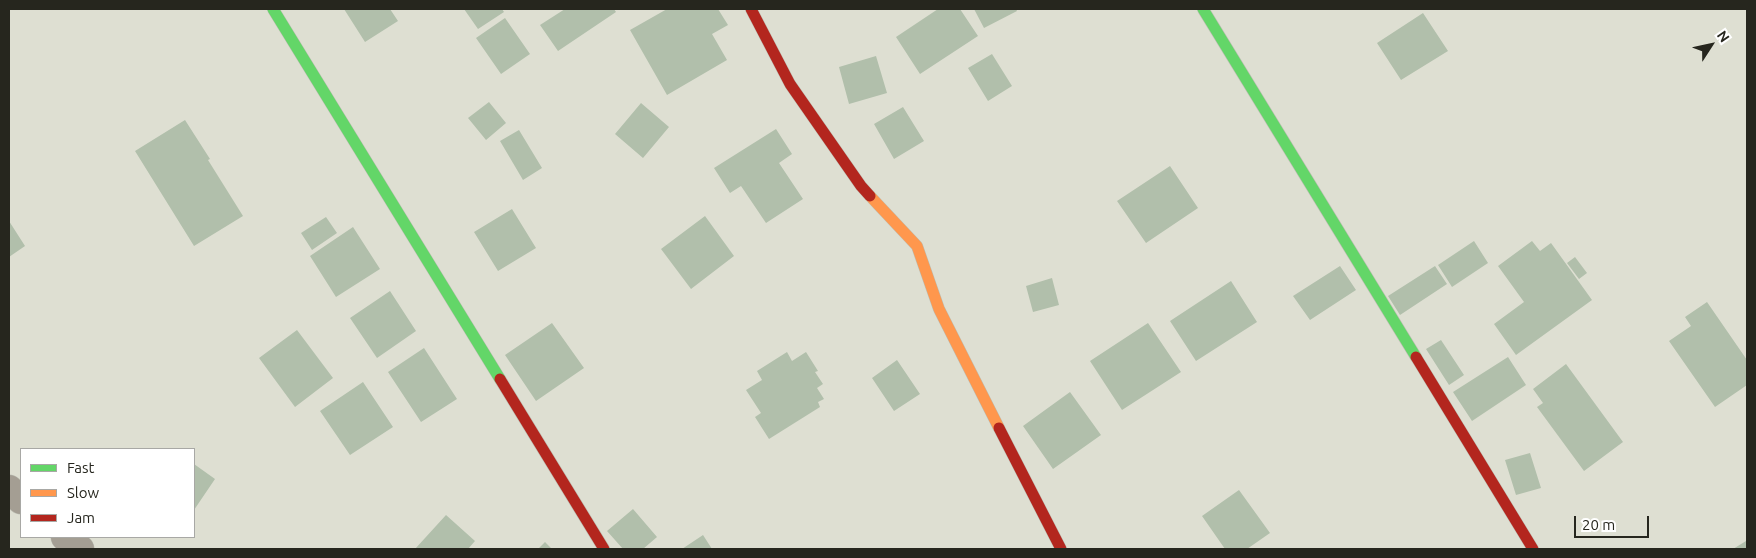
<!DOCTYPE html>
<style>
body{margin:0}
#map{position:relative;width:1756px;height:558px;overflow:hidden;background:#dedfd2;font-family:Ubuntu,sans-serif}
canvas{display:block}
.frame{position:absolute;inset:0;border:10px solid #26261e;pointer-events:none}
.legend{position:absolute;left:20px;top:448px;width:175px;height:90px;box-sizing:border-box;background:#fff;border:1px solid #a8a8a5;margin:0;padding:6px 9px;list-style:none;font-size:15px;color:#26261e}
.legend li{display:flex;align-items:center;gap:10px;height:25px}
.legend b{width:25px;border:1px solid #a8a8a5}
.north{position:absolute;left:1686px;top:20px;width:50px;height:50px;-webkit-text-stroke:4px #fff;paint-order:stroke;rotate:55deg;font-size:14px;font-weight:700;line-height:20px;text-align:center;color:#26261e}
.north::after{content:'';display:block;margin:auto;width:18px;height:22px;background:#26261e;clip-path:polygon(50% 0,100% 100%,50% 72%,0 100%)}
.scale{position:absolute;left:1574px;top:516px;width:75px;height:22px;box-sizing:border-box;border:2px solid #26261e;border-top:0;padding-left:6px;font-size:15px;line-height:18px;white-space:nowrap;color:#26261e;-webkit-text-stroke:4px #fff;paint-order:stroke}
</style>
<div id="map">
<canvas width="1756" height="558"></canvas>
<div class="frame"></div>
<ul class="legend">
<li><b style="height:6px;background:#63d668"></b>Fast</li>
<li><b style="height:6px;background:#ff974d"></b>Slow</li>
<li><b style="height:6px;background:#b3261e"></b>Jam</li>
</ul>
<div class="north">N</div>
<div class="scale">20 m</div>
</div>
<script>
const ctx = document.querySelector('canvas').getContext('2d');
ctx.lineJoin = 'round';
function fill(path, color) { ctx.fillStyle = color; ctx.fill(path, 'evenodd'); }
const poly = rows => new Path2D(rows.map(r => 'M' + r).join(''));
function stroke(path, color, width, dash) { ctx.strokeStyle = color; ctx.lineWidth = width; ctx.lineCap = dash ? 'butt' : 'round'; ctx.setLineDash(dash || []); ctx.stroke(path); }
fill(poly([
 [344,9,390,9,398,21,365,42],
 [464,9,502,9,504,12,478,29],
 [565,9,614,9,616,12,558,51,540,25],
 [667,9,718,9,728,25,712,34,727,60,667,95,630,30],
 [938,9,960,9,978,36,920,74,896,37],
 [974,9,1016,9,1017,11,984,28],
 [1423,13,1448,51,1401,80,1377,43],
 [505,18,530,54,501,74,476,38],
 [992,54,1012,86,988,101,968,68],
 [876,56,887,93,849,104,839,67],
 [489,102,506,123,486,140,468,118],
 [641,103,669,127,643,158,615,134],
 [903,107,924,141,894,159,874,124],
 [185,120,210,159,208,160,243,216,194,246,135,151],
 [776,129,792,154,779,163,803,199,766,223,741,186,730,193,714,168],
 [519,130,542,168,523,180,500,141],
 [1170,166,1198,208,1146,243,1117,201],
 [512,209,536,248,498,271,474,232],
 [705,216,734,256,691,289,661,249],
 [326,217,337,233,312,250,301,233],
 [9,221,25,246,9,257],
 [353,227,380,269,336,297,310,256],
 [1474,241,1488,263,1452,287,1438,265],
 [1532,241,1540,251,1551,243,1592,300,1516,355,1494,324,1524,302,1498,266],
 [1575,257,1587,273,1579,279,1567,263],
 [1340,266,1356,290,1310,320,1293,296],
 [1435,266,1447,284,1400,315,1388,296],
 [1052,278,1059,305,1033,312,1026,286],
 [1231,281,1257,322,1196,361,1170,321],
 [390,291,416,331,377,358,350,318],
 [1707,302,1747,360,1747,385,1715,407,1669,341,1691,326,1685,317],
 [552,323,584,368,536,401,505,355],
 [1148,323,1181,372,1122,410,1090,361],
 [297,330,333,378,295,407,259,358],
 [1441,340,1464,375,1449,385,1426,349],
 [424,348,457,399,421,422,388,372],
 [787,352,792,361,806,352,818,371,815,372,823,384,817,388,824,399,818,402,820,407,769,439,755,417,761,413,746,390,762,380,757,371],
 [1508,357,1526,385,1472,421,1453,392],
 [897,360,920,394,894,411,872,378],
 [1566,364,1623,442,1584,471,1537,407,1543,403,1533,389],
 [363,382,393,427,350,455,320,411],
 [1070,392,1101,435,1053,469,1023,426],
 [1530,453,1541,488,1516,495,1505,460],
 [194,464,215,479,194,510],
 [1239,490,1270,533,1247,549,1225,549,1202,516],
 [633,509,657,537,643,549,623,549,607,531],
 [446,515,475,541,468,549,415,549],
 [703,535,712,549,682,549],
 [1746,541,1747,549,1733,549],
 [545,542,552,549,538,549]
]), '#b1bfab');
const street = poly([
 [9,489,21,500],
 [65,537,80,549]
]);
const fast = poly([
 [273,9,500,379],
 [1203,9,1416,357]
]);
const slow = poly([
 [870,196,917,246,939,309,999,428]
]);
const jam = poly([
 [751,9,790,84,861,186,870,196],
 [1416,357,1533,549],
 [500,379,604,549],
 [999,428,1061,549]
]);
stroke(street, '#bcbdb2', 29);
stroke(fast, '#bcbdb2', 12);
stroke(slow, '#bcbdb2', 12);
stroke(jam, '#bcbdb2', 12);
stroke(street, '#a49e93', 28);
stroke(fast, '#63d668', 11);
stroke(slow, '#ff974d', 11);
stroke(jam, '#b3261e', 11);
</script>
